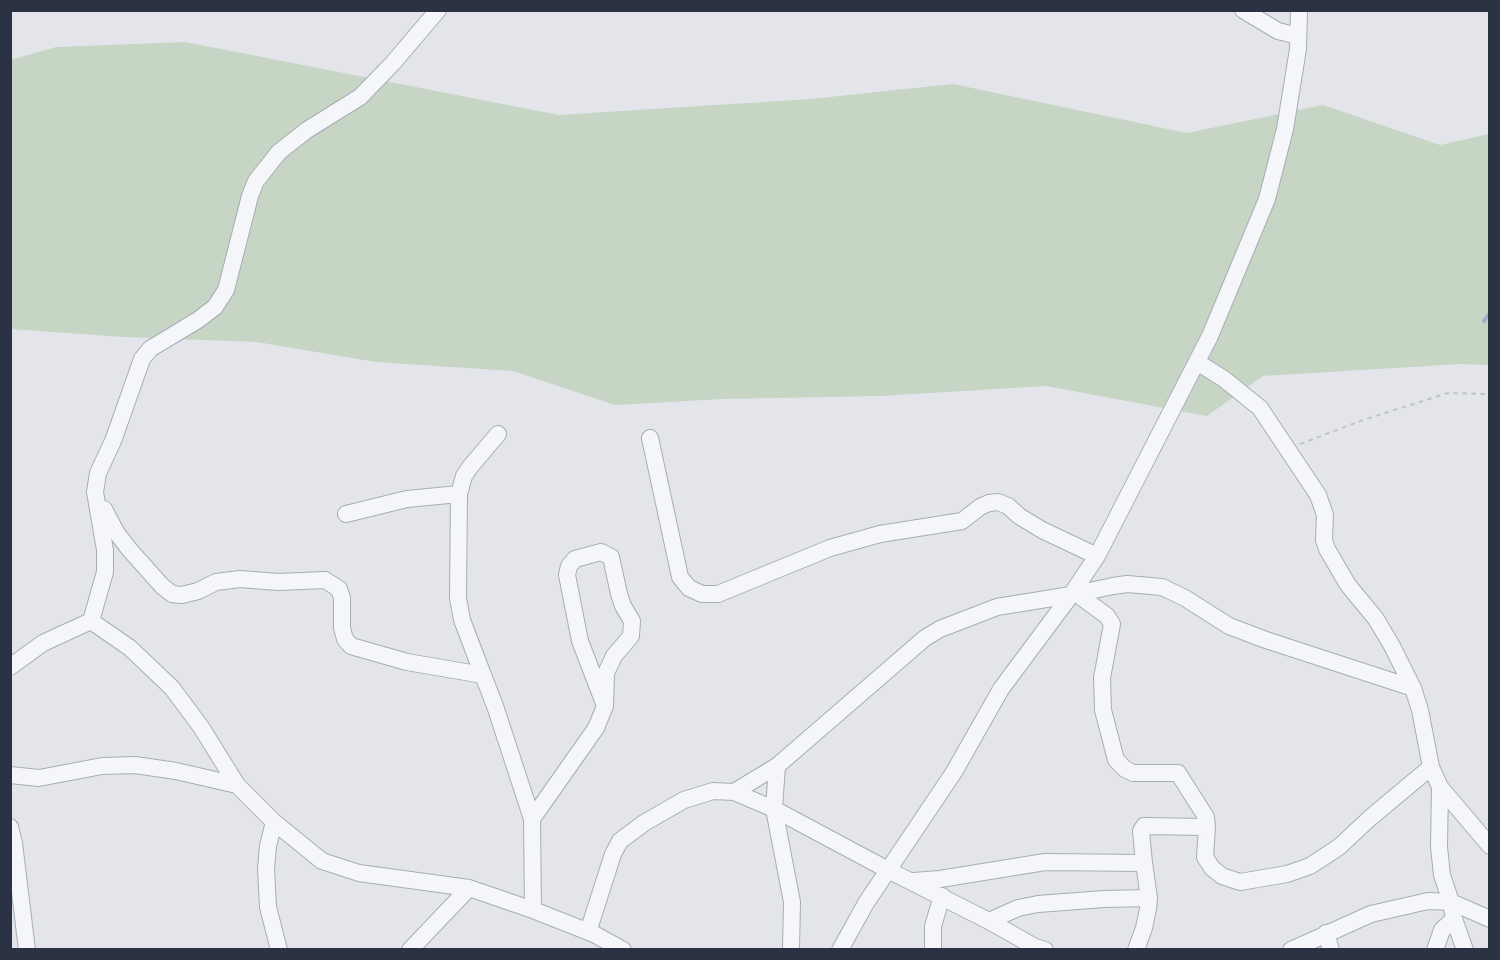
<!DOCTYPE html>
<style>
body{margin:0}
#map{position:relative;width:1500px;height:960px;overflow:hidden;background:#e3e5eb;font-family:Rubik,sans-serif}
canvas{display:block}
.frame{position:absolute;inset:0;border:12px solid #2a3243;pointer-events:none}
</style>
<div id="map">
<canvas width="1500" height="960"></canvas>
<div class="frame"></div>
</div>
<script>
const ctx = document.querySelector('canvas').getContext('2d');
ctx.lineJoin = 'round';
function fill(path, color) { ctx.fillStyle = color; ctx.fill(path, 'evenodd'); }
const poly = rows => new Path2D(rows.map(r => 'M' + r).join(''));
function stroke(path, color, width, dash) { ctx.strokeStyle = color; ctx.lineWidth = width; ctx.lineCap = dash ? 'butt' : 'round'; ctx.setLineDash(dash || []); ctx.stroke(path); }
fill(poly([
 [185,42,559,115,810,99,953,84,1187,133,1323,105,1440,145,1489,134,1489,365,1460,364,1263,376,1207,416,1046,386,880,396,722,399,615,405,513,371,376,362,257,342,123,337,11,329,10,60,56,47]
]), '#c7d5c4');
stroke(poly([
 [1484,321,1490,313]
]), '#9db1cb', 4);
const minor = poly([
 [1243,10,1278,31,1298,36],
 [1197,362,1224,379,1260,408,1318,495,1325,515,1324,540,1327,549,1348,585,1376,619,1392,646,1413,688,1420,710,1431,767,1440,787,1439,847,1442,875,1451,902,1490,919],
 [650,438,680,577,689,588,702,594,718,594,830,548,880,534,962,521,980,507,989,503,998,502,1008,506,1019,516,1042,530,1097,556],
 [104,509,116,532,129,549,162,586,172,594,182,595,198,591,216,582,240,579,278,582,325,580,339,589,342,598,342,628,345,639,351,646,407,662,483,675,495,706,532,819,533,910],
 [346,514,407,499,459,494],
 [1077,594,1107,616,1112,624,1102,678,1103,710,1116,760,1125,769,1133,773,1178,773,1206,817,1207,827,1205,857,1212,868,1222,876,1240,882,1287,874,1310,866,1339,847,1370,818,1431,767],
 [91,621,130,648,172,688,201,727,237,785,274,822,322,861,359,873,469,888,533,910,594,934,623,950],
 [10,667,43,643,91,621,105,572,105,550,95,492,98,473,113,441,142,359,150,349,198,320,215,307,226,290,250,196,256,181,279,152,307,130,360,97,393,63,438,10],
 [483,675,462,620,458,598,459,494,464,476,470,467,498,434],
 [777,766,774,809,792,902,791,950],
 [10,775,39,778,102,766,135,765,176,771,237,785],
 [1440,787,1490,846],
 [734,792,777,766,925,638,940,629,997,607,1071,595,1113,586,1127,584,1162,587,1185,598,1229,626,1266,640,1413,688],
 [532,819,596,728,605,706,606,673,614,656,631,636,632,621,623,606,619,594,611,557,601,552,575,559,569,566,567,575,580,641,605,706],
 [274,822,268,846,266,869,268,907,279,950],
 [10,827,14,843,27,950],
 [1144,863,1141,831,1144,826,1207,827],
 [913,881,940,879,1045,862,1144,863,1149,898,1148,909,1144,928,1136,950],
 [989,921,1018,908,1038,904,1104,899,1149,898],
 [588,932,613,854,620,841,644,823,684,800,713,791,734,792,774,809,888,870,989,921,1035,947,1045,950],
 [1326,933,1331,950],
 [410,950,469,888],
 [840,950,866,903,954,772,1001,689,1071,595,1097,556,1210,336,1267,199,1285,129,1298,49,1299,10],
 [933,950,933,926,942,896],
 [1291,950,1371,914,1428,901,1451,902,1454,919,1465,950],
 [1435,950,1442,930,1454,919]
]);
stroke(minor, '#a8acb5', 18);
stroke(poly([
 [1300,444,1363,420,1448,393,1490,394]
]), '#c0c3ca', 2, [4.5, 4.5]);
stroke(minor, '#f5f6f9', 16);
</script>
